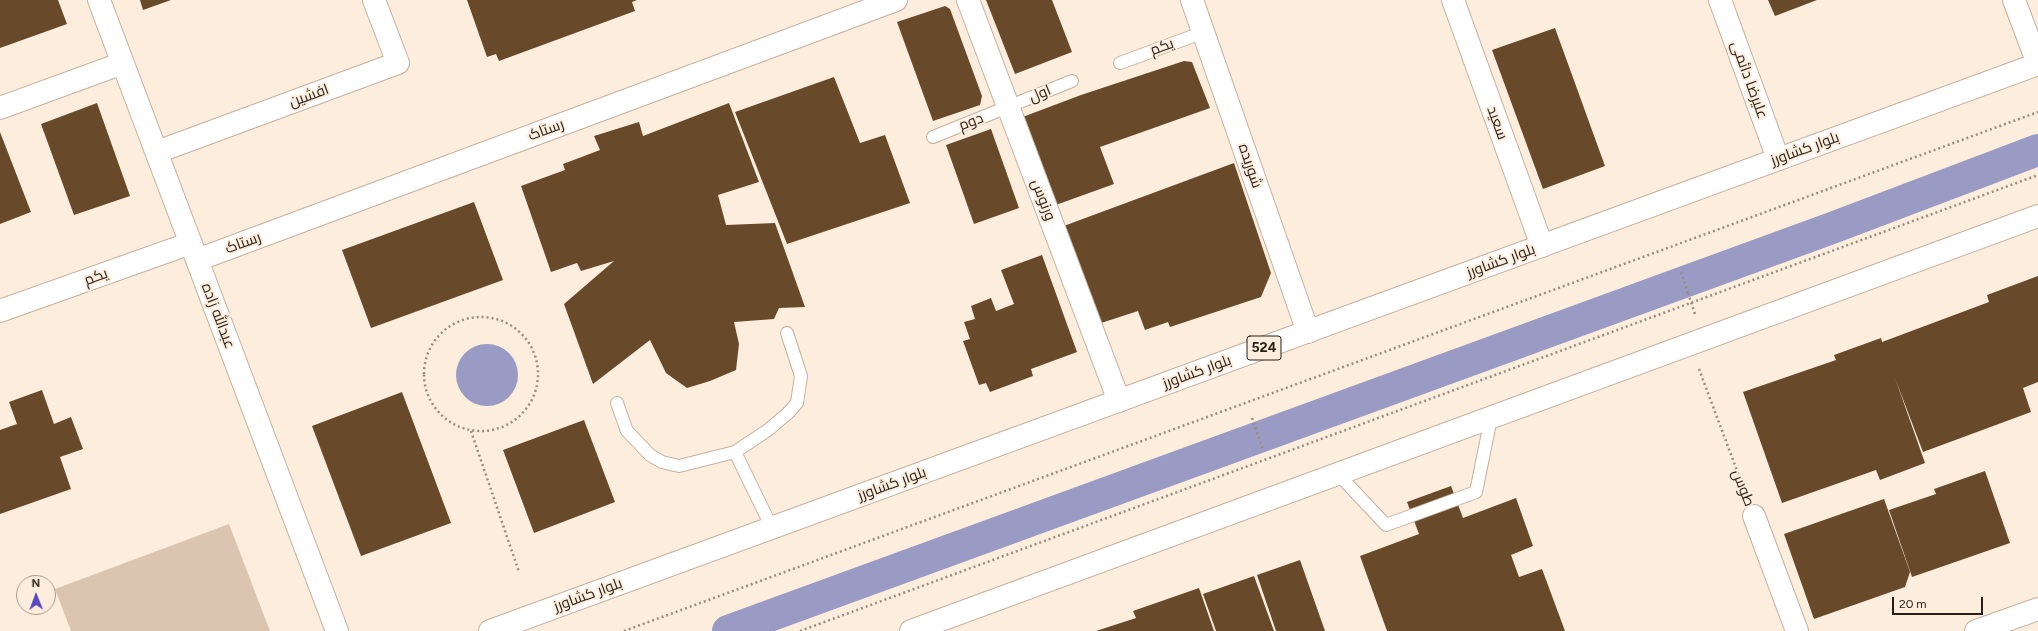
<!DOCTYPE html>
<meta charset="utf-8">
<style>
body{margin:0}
#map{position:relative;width:2038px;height:631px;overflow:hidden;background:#fdeddd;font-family:Figtree,sans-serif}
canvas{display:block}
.north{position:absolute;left:16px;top:575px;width:40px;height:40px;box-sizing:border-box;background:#fdeddd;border:1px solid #a79b8e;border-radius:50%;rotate:359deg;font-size:11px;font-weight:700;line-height:16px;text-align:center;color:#261f18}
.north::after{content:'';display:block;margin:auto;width:14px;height:18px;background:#5848c0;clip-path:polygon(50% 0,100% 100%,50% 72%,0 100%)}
.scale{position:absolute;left:1892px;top:597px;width:91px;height:18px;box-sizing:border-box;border:2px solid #261f18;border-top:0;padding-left:5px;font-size:12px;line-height:14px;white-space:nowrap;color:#261f18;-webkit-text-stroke:3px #fdeddd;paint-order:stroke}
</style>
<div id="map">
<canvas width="2038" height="631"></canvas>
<div class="north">N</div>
<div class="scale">20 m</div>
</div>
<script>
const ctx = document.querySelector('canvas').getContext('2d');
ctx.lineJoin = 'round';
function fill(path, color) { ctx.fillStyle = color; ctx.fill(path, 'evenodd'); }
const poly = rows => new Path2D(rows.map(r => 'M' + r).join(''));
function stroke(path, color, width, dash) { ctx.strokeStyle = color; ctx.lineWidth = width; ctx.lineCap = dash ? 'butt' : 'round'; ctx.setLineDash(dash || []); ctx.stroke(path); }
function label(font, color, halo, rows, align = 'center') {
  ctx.font = font + ' Figtree,Cairo,sans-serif'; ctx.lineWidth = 4; ctx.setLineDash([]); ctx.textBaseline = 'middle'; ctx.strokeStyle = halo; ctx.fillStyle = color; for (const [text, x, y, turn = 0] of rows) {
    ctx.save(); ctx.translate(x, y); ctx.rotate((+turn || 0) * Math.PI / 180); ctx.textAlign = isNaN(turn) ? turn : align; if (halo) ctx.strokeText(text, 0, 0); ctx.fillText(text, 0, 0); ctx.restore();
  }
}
fill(poly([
 [229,524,270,631,71,631,55,589]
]), '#dbc5b0');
fill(poly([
 '456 375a31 31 0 1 1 62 0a31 31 0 1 1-62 0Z'
]), '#9a9bc5');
stroke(poly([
 [728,631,1832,228,2038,150]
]), '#9a9bc5', 32);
fill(poly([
 [0,0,58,0,67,24,0,48],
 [140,0,171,0,143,10],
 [467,0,637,0,632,2,635,11,499,61,496,54,487,57],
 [986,0,1052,0,1072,52,1015,74],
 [1768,0,1817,0,1775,16],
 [945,6,950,9,982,96,980,105,933,121,897,22],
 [1555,28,1605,166,1543,189,1492,50],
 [1184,61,1192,62,1210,108,1100,147,1114,184,1053,206,1020,118,1081,95],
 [834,77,860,143,885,135,910,203,787,244,735,112],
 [97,103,130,196,74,215,41,124],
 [729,103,759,182,718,195,726,225,775,223,805,307,779,308,774,319,734,322,739,344,736,370,710,381,687,388,666,373,650,340,593,384,564,304,614,261,581,271,577,263,551,272,521,186,565,170,563,164,600,150,594,136,639,122,643,136],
 [991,129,1019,208,974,224,946,145],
 [0,132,31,212,0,224],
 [1234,163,1271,273,1261,297,1170,327,1168,322,1145,330,1138,311,1098,324,1061,227],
 [474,202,503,280,371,328,342,250],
 [1042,255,1077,352,1031,369,1033,376,990,392,986,383,979,385,963,341,970,339,964,322,975,319,971,306,991,298,996,311,1014,304,1001,270],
 [2038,276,2038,382,2023,388,2031,412,1923,452,1895,378,1925,463,1880,480,1876,470,1782,503,1743,392,1836,360,1834,355,1881,338,1882,342,1989,302,1987,295],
 [42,390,54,424,71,417,83,449,60,457,71,489,0,514,0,430,17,424,9,402],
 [402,392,451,523,361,556,312,426],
 [584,420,615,502,534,533,503,450],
 [1985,471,2010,543,1912,577,1889,510,1936,494,1934,489],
 [1451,486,1463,518,1516,498,1533,546,1511,555,1519,577,1542,569,1565,631,1387,631,1360,556,1419,534,1407,502],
 [1884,499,1910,572,1905,587,1814,619,1784,534],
 [1300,560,1325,631,1276,631,1257,575],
 [1254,576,1274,631,1216,631,1203,594],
 [1199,588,1214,631,1096,631,1136,618,1133,611]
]), '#684a2b');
const service = poly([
 [1120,63,1204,32],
 [933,137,1072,81],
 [617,403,627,431,650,455,662,462,679,466,735,452,768,430,788,413,797,403,801,376,787,333],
 [735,452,772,528],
 [1338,474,1386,525,1476,492,1491,418]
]);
const minor = poly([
 [99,0,337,631],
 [968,0,1119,401],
 [1192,0,1308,332],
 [1453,0,1542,246],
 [2014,0,2038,64],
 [0,108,123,63],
 [157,152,398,63,374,0],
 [197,260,896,0],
 [0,311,191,243],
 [1754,516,1797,631],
 [1976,631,2038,609]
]);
const tertiary = poly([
 [1720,0,1778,159]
]);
const primary = poly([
 [490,631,2038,64],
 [911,631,2038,216]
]);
stroke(service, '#c4b19f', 14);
stroke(minor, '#c4b19f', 24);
stroke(tertiary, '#c4b19f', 24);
stroke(primary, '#c4b19f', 24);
stroke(poly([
 [1688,293,1695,314],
 '424 374a57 57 0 1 1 114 0a57 57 0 1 1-114 0Z',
 [1699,369,1745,492],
 [471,431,519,572],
 [624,631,2038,112],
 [800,631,2038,175]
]), '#998d81', 2.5, [2, 3]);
stroke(service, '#fff', 12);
stroke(minor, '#fff', 22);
stroke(tertiary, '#fff', 22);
stroke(primary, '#fff', 22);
stroke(poly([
 [1681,272,1688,293],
 [1252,418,1263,450]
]), '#998d81', 2.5, [2, 3]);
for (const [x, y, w] of [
 [1264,348,34]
]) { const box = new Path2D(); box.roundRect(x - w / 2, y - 12, w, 24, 3); ctx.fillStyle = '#fdeddd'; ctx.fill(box); stroke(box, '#261f18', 1); }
label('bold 14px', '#261f18', null, [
 ["524",1264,348]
]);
label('15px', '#261f18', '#fdeddd', [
 ["یکم",1162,47,-20],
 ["علیرضا دائمی",1749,80,70],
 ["اول",1040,94,-23],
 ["افشین",309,96,-20],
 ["دوم",971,122,-21],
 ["سعید",1497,123,70],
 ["رستاک",546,130,-20],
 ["بلوار کشاورز",1805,149,-20],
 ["شوریده",1250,166,71],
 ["ورنوس",1043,200,69],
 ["رستاک",243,243,-20],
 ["بلوار کشاورز",1501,261,-20],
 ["یکم",96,277,-20],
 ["عبدالله زاده",218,316,69],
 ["بلوار کشاورز",1197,372,-20],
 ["بلوار کشاورز",892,484,-20],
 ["طوس",1743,488,69],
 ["بلوار کشاورز",588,595,-20]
]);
</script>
